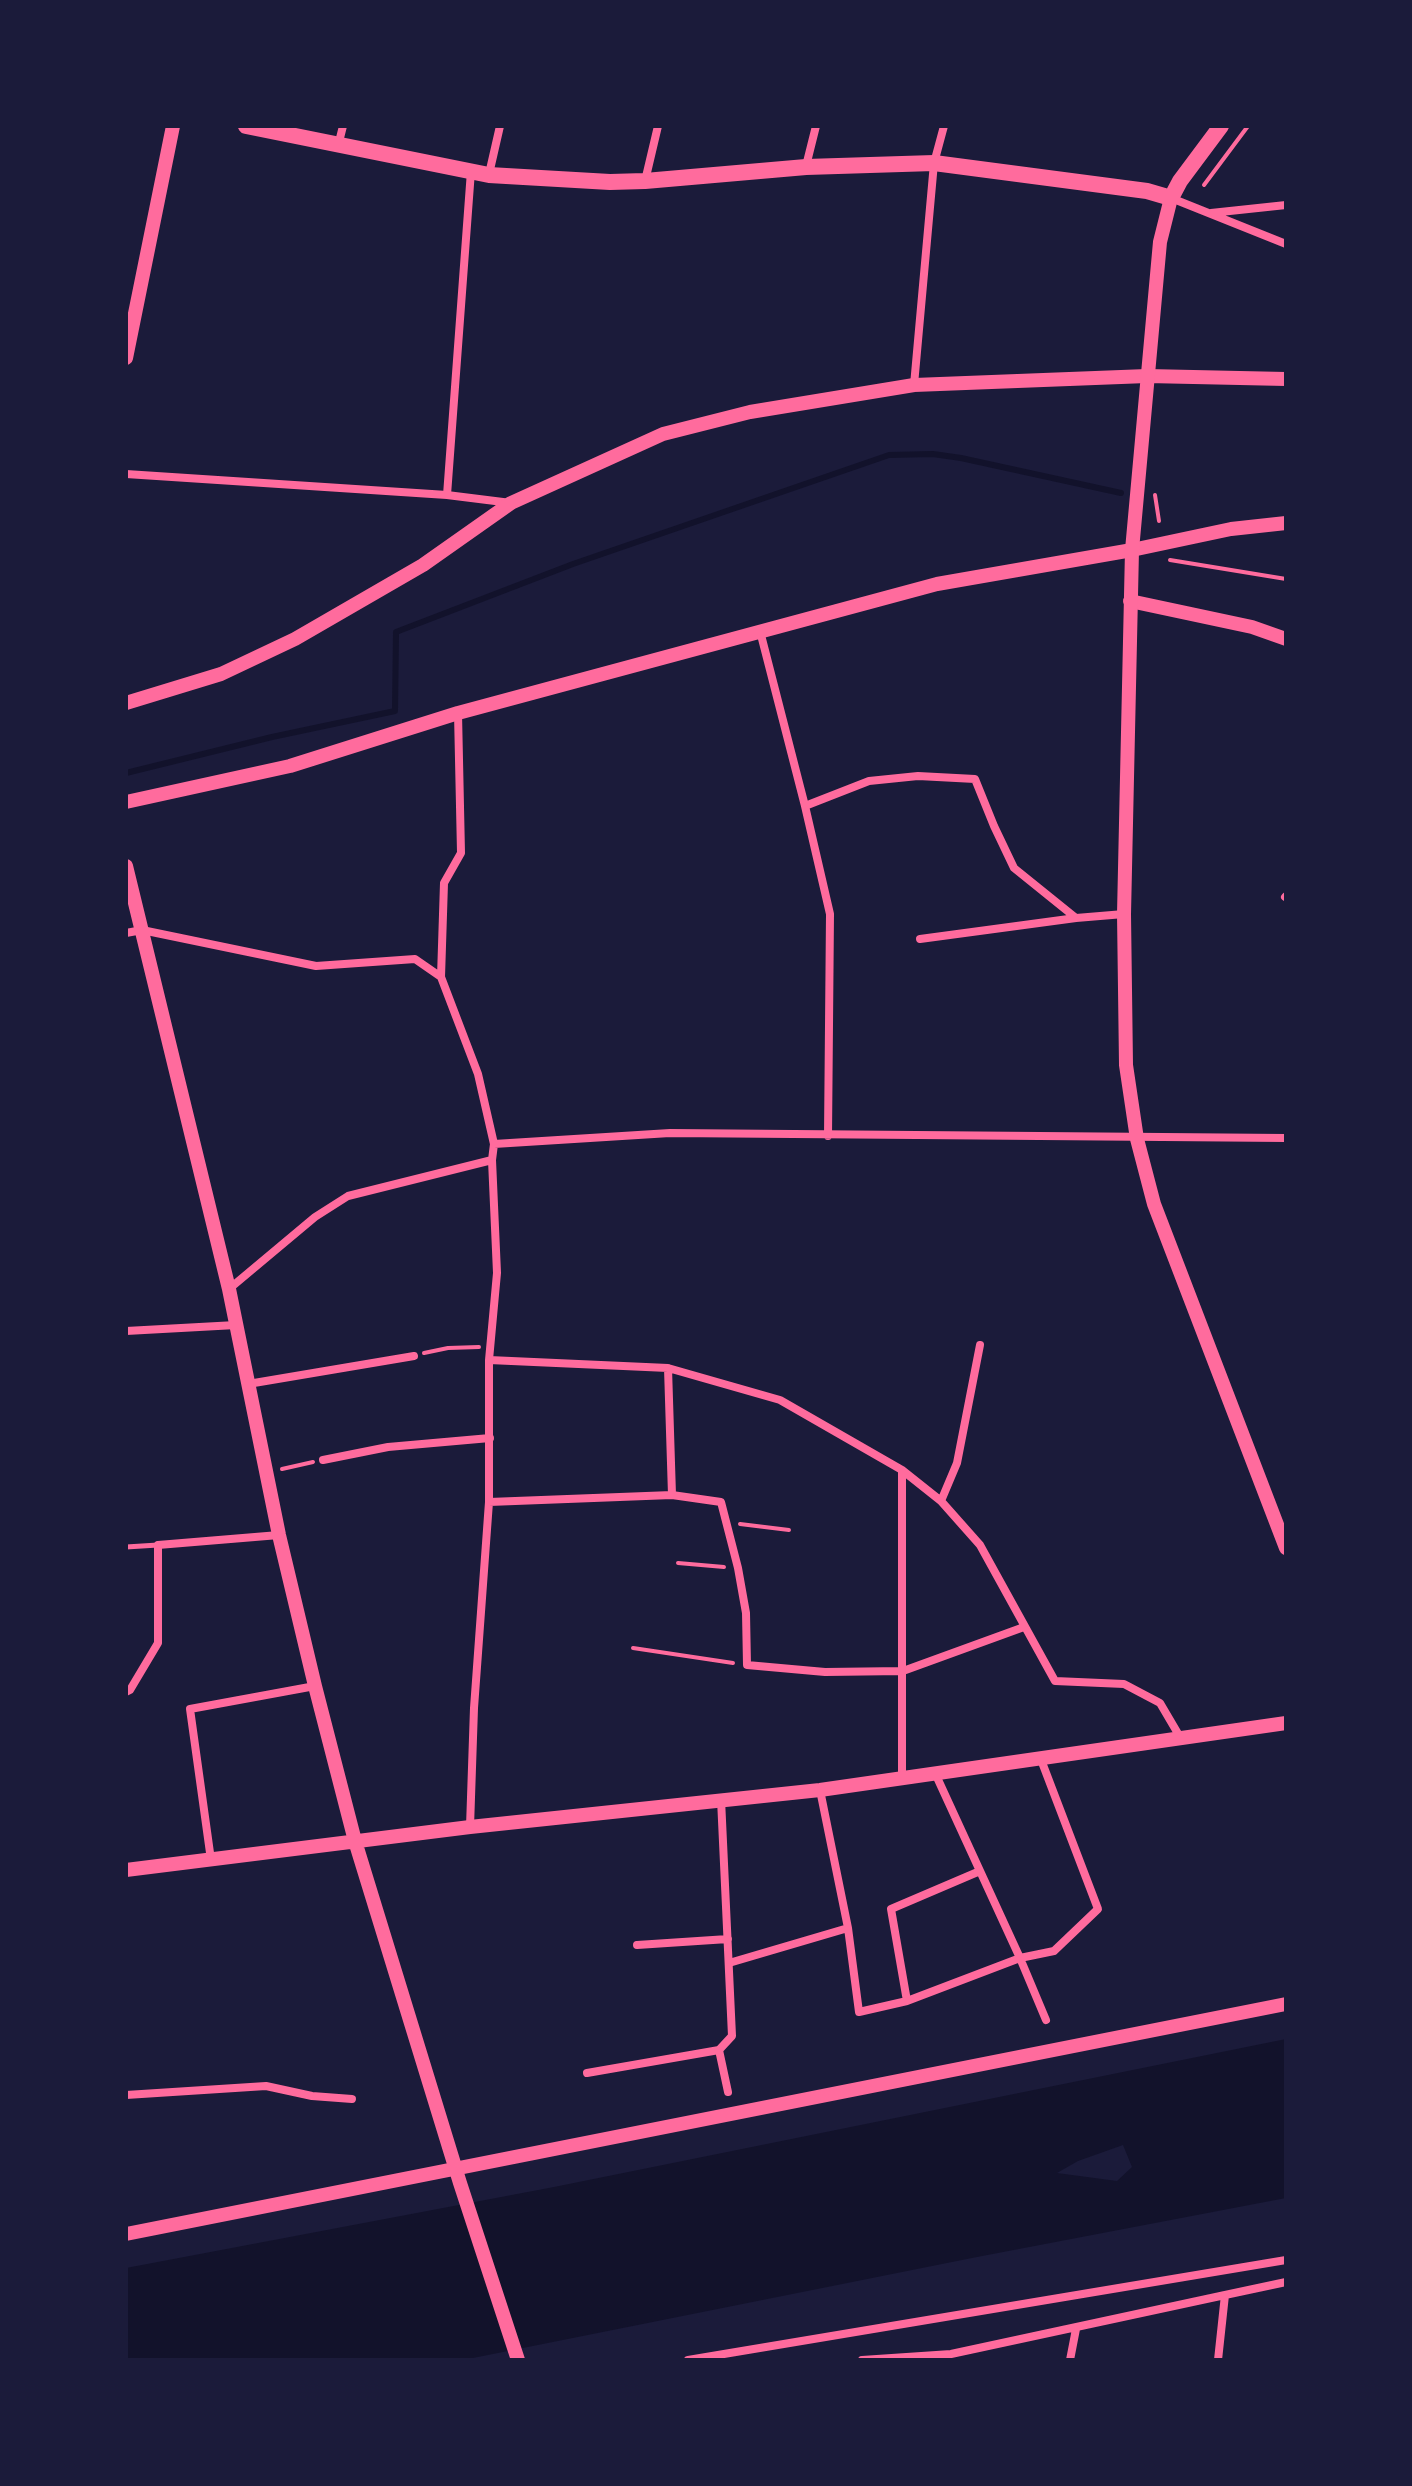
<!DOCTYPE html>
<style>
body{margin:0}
#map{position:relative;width:1412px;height:2486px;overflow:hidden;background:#1b1b3a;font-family:Merriweather,serif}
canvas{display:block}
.frame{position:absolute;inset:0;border:128px solid #1b1b3a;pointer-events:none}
</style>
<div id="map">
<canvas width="1412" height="2486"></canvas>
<div class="frame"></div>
</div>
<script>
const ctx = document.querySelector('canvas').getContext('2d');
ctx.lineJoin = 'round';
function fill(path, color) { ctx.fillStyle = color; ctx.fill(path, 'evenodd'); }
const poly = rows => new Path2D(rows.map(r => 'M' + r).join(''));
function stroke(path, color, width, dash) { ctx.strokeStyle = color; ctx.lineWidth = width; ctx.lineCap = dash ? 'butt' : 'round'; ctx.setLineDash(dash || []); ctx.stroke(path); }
fill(poly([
 [1286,2039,1286,2198,977,2257,463,2360,126,2360,126,2268,554,2187],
 [1123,2145,1132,2167,1117,2181,1057,2173,1078,2161]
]), '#12122b');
stroke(poly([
 [126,773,272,737,395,711,396,632,573,564,889,455,933,454,961,458,1121,493]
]), '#12122b', 6);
stroke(poly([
 [1204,185,1248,126],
 [1155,495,1159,521],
 [1170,560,1286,579],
 [424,1353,448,1348,479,1347],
 [282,1469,313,1462],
 [740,1524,789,1530],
 [678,1563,724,1567],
 [633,1648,733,1663]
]), '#ff6b9d', 4);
stroke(poly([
 [126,1547,158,1545]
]), '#ff6b9d', 5);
stroke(poly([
 [338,146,343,126],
 [806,166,816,126],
 [489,174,500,126],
 [645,181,658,126],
 [1171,198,1286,244],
 [1211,213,1286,205],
 [914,385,934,163,944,126],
 [126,474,447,495,511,503],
 [447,495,471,171],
 [760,631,805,806,830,914,828,1136],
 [805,806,869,781,918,776,975,779,994,826,1014,868,1076,918,1124,914],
 [1285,897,1286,896],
 [126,933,142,930,316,966,415,959,441,977,478,1074,494,1144,492,1160,497,1273,489,1360,489,1502,474,1708,470,1827],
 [920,939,1076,918],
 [441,977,444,883,461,853,458,713],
 [494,1144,670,1133,1286,1138],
 [229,1289,315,1217,348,1196,492,1160],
 [126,1331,236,1325],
 [489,1360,668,1368,780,1400,902,1470,902,1778],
 [248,1384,414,1356],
 [323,1460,388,1447,490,1438],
 [902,1470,941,1501,980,1545,1055,1681,1124,1684,1160,1703,1180,1737],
 [672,1495,721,1502,738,1568,746,1613,747,1665,825,1672,903,1671,1024,1627],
 [941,1501,957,1463,980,1345],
 [489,1502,672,1495,668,1368],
 [126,1692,130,1690,158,1643,158,1545,279,1535],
 [1040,1757,1098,1909,1054,1951,1020,1958,1046,2020],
 [820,1790,848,1928,859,2012,907,2001,1020,1958,935,1773],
 [211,1860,190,1709,315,1686],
 [637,1945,728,1939],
 [729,1963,848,1928],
 [907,2001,891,1909,980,1871],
 [719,2050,728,2092],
 [587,2073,719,2050,732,2036,721,1799],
 [126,2095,266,2086,312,2096,352,2099],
 [1225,2295,1286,2282],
 [688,2360,1286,2260],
 [862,2360,951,2354,1225,2295,1218,2360],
 [1070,2360,1076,2329]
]), '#ff6b9d', 8);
stroke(poly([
 [126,358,173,126],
 [1130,601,1252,627,1286,639],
 [126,703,221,674,295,639,423,565,511,503,663,434,750,412,914,385,1147,376,1286,379],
 [126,802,290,766,458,713,937,584,1132,550,1231,529,1286,523],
 [126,866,229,1289,279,1535,315,1686,355,1841,460,2183,518,2360],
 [126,1870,470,1827,820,1790,1286,1723],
 [126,2234,1286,2004]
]), '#ff6b9d', 14);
stroke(poly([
 [1171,198,1160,242,1132,550,1124,914,1126,1065,1137,1139,1154,1204,1286,1548]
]), '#ff6b9d', 14);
stroke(poly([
 [246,126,489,175,610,182,645,181,806,167,934,163,1147,191,1171,198,1180,181,1221,126]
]), '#ff6b9d', 16);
</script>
